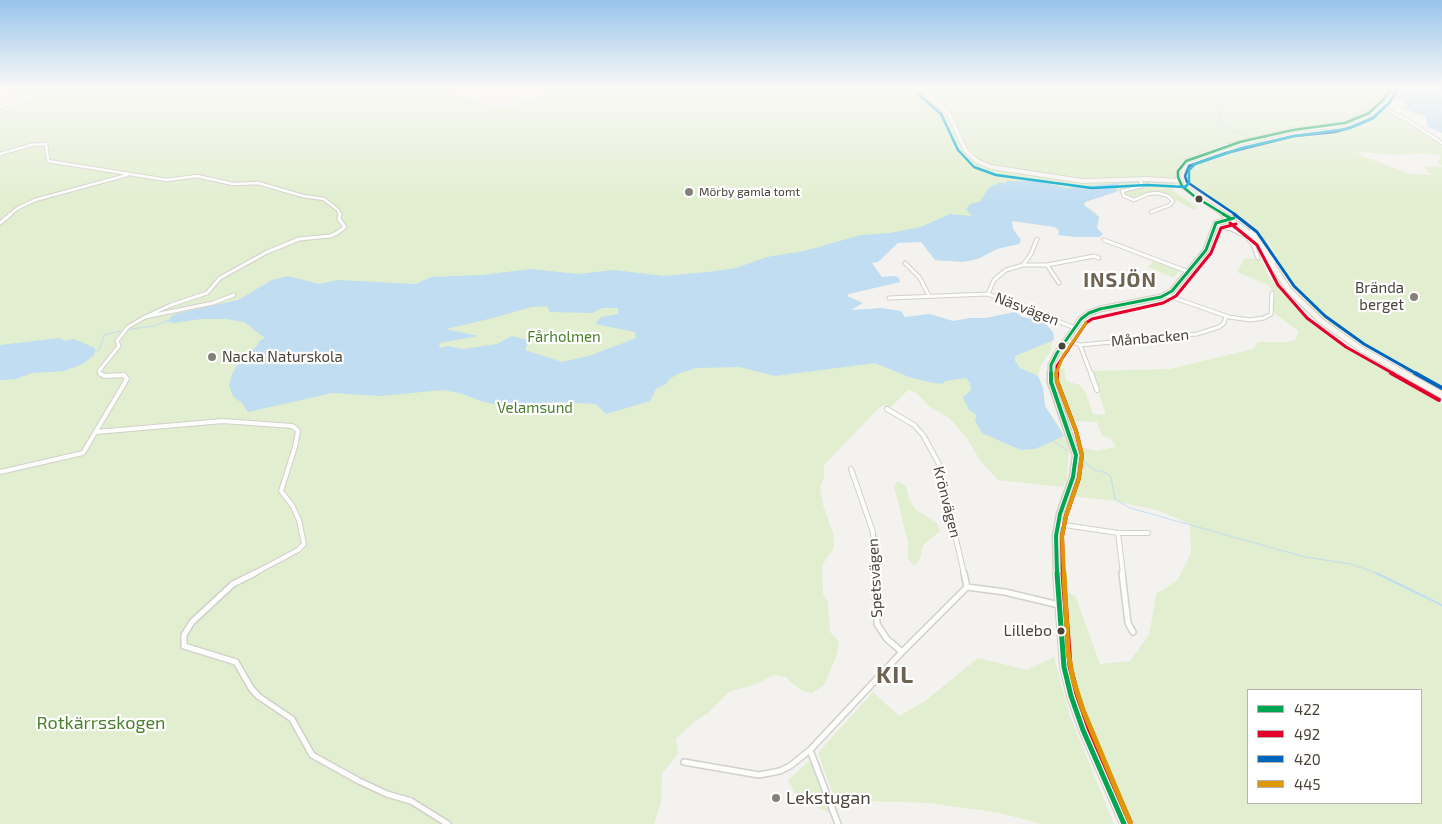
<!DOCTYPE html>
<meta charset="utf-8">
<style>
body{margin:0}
#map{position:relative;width:1442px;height:824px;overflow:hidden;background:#f4f2ee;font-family:"Exo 2",sans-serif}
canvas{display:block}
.legend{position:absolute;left:1247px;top:689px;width:175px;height:115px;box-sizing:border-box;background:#fff;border:1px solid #b7b4b0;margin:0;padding:6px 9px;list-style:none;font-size:15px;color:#4b4439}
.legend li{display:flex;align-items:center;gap:10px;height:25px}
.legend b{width:25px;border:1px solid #b7b4b0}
</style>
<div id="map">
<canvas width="1442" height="824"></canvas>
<ul class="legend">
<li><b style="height:6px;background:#00a651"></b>422</li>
<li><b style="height:6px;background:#e4002b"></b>492</li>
<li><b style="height:6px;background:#0065bd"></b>420</li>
<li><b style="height:6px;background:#dd9709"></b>445</li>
</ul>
</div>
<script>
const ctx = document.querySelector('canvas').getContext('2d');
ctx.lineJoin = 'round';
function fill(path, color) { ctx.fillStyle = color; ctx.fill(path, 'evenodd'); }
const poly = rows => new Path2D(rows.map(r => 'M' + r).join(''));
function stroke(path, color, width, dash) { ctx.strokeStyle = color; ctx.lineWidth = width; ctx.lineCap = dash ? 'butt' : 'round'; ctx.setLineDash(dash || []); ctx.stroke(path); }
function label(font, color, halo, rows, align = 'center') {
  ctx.font = font + ' "Exo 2",sans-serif'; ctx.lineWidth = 4.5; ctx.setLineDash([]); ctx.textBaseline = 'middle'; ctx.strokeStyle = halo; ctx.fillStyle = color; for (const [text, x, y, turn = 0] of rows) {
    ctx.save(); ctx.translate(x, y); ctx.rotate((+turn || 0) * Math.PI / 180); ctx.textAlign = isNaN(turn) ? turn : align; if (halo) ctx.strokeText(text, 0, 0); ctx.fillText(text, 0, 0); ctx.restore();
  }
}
fill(poly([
 [13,88,437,88,488,104,509,108,557,88,1389,88,1375,106,1367,112,1348,121,1333,125,1301,128,1221,146,1185,160,1177,166,1175,179,1172,182,1177,184,1172,187,1173,191,1197,207,1196,209,1192,209,1166,194,1155,192,1133,199,1125,197,1123,192,1125,190,1141,188,1144,185,1141,182,1139,186,1116,192,1119,183,1083,204,1096,213,1099,223,1008,217,960,261,937,261,928,249,925,237,891,241,835,292,844,316,896,325,1053,332,1051,350,1040,367,1038,376,1043,388,1045,406,1061,429,1069,449,1067,478,1063,487,998,480,982,463,966,437,949,418,929,406,917,393,908,390,890,408,884,405,878,409,824,465,824,478,820,487,823,505,833,533,834,547,822,566,823,594,828,602,830,632,839,641,836,657,824,685,812,693,801,690,785,677,775,675,751,686,730,691,709,712,694,722,676,739,678,753,671,763,662,773,661,802,654,824,0,824,0,108,31,100],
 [1382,108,1408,121,1442,144,1442,165,1437,164,1441,156,1423,153,1395,155,1362,152,1357,154,1410,174,1431,175,1424,166,1442,167,1442,390,1332,325,1315,311,1294,288,1268,241,1237,215,1195,190,1186,183,1183,177,1184,169,1199,160,1216,154,1256,142,1342,127,1377,113],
 [1245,258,1262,260,1268,275,1281,291,1298,310,1317,325,1344,344,1442,403,1442,824,1128,824,1085,722,1069,667,1066,632,1067,626,1063,591,1075,595,1100,664,1130,661,1149,635,1156,594,1177,581,1191,553,1190,524,1157,510,1114,501,1072,496,1079,467,1077,446,1096,451,1116,447,1110,438,1102,436,1097,422,1069,421,1059,393,1055,367,1064,368,1066,381,1080,385,1086,394,1093,414,1106,415,1092,371,1170,369,1253,349,1258,342,1285,342,1296,340,1298,331,1274,313,1272,300,1276,295,1268,285,1237,272],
 [1248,690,1421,690,1421,803,1248,803],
 [1154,260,1180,270,1174,278,1148,267],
 [898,481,906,486,909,499,916,510,937,523,940,531,923,545,920,559,914,566,908,558,908,543,894,486],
 [1054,657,1070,716,1114,824,1042,824,1000,813,928,803,835,800,818,753,873,692,899,716,925,701,978,658,1027,670],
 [810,760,830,813,797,798,788,780]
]), '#e1eecf');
fill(poly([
 [1396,88,1442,88,1442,133,1428,127,1425,116,1403,108,1407,106,1406,104,1393,96],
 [1007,181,1038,181,1066,188,1119,183,1116,192,1085,202,1084,205,1099,217,1097,228,1103,234,1100,237,1075,237,1058,235,1059,230,1054,227,1012,221,1013,229,1021,240,1019,244,997,249,978,259,963,262,935,260,921,242,898,243,878,262,872,263,882,277,895,276,899,278,900,282,849,294,847,296,863,303,851,310,881,308,901,311,905,317,930,314,953,321,969,318,985,318,1015,312,1022,317,1043,321,1053,332,1054,340,1015,356,1015,361,1020,368,1038,376,1043,388,1045,406,1064,436,1035,449,1021,450,982,433,975,420,977,415,969,410,963,397,971,390,970,383,966,378,945,381,943,384,929,382,909,377,875,363,775,376,740,367,696,368,680,373,669,379,666,384,656,389,650,401,606,414,596,404,561,402,505,406,484,402,459,393,443,390,380,396,332,393,248,412,243,404,233,396,229,386,232,374,244,355,256,347,259,341,265,338,244,322,227,319,202,319,173,323,167,321,173,315,183,312,238,300,272,280,288,276,319,284,338,280,416,284,431,277,482,275,531,269,578,274,614,270,664,276,708,272,736,268,767,257,804,251,861,235,890,233,921,227,950,214,972,216,966,209,970,204,981,201,989,187,1001,182,1005,184],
 [547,306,550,312,592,313,603,308,618,308,618,314,601,317,595,324,635,332,636,338,592,355,562,362,525,350,529,340,512,336,497,344,463,349,448,346,439,348,440,343,478,336,446,329,493,318,531,307],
 [60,338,65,341,74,339,95,348,94,355,83,364,64,371,32,373,16,379,0,380,0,345]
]), '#c0ddf1');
stroke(poly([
 [1207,88,1228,93,1229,100,1219,107,1221,124,1232,131,1247,134,1249,136,1246,136,1246,140],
 [1144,182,1172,183],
 [1119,183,1139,182],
 [130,329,154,326,167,321],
 [94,352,99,350,104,335,120,331],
 [1051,440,1068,451],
 [1080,458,1094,470,1107,473,1111,477,1115,499,1130,508,1305,557,1351,564,1379,574]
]), '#c0ddf1', 1);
stroke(poly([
 [1376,573,1442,605]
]), '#c0ddf1', 2);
const streetFar3 = poly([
 [1378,105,1409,121,1442,143],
 [0,107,7,104,5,98,7,96,28,88],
 [0,154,31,145,46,144,48,161,167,180,197,176,233,184,258,183,303,196,324,199,338,210,340,215],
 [1140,179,1142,186,1122,191,1124,196,1134,200,1148,194,1158,193,1168,196,1173,201,1170,205,1151,212],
 [9,215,18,208,35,200,127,175]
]);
const streetFar2 = poly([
 [0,223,11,214],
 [1215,225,1231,229,1246,236,1253,245,1258,258],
 [1104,240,1189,272],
 [905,263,920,278,929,296],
 [1023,265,1031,254,1037,239],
 [1047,265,1059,283],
 [988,294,994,280,1006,270,1023,265,1047,265,1094,256,1099,258],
 [1166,295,1229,317,1250,320,1264,318,1271,314,1272,293],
 [889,298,988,294,1075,328],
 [145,317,171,305,207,293,220,278,267,252,299,239,330,236,337,233,345,227,339,219,340,214],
 [1066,340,1080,345,1197,334,1219,327,1224,323,1226,316],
 [1080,345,1091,374],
 [100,374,99,371,119,346,117,341,128,327,145,317,213,303,234,295]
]);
const streetFar1 = poly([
 [1091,373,1097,390],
 [887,409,914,425,923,435,939,464,964,574],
 [96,432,223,421,292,426,295,428,298,431,295,447,281,491,292,505,299,520,304,544,298,550,253,574],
 [851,469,873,532,875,574],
 [0,472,83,453,127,379,124,375,104,376,100,373],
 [1058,524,1118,533,1148,533],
 [1118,533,1123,574]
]);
const street = poly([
 [255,573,233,584,192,622,184,635,184,646,236,662,251,688,258,696,292,719,312,755,359,781,387,794,411,801,448,824],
 [875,573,877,624,887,639,902,652],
 [964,573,967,587],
 [1122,573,1128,623,1133,632],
 [810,750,838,824],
 [684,762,759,775,780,771,790,766,810,750,902,652,967,587,1005,592,1059,605]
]);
const secondaryFar3 = poly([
 [921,88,949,114,966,151,977,161,991,167,1083,181,1147,179,1181,181],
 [1225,215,1182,186,1178,177,1180,167,1186,161,1224,147,1293,130,1334,126,1350,121,1369,113,1384,99,1391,88]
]);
const secondaryFar2 = poly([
 [1223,214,1253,236,1289,290,1321,321,1361,349,1405,374],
 [1252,231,1262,241,1274,261],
 [1051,374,1051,365,1057,353,1081,319,1089,313,1100,309,1161,297,1172,291,1206,250,1216,223,1234,218]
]);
const secondaryFar1 = poly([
 [1051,373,1051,382,1076,455,1073,477,1060,514,1056,536,1057,574],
 [1403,373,1442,395]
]);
const secondary = poly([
 [1057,573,1064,667,1071,696,1083,730,1124,824]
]);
stroke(streetFar3, '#d2d0cb', 4.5);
stroke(streetFar2, '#d2d0cb', 5);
stroke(streetFar1, '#d2d0cb', 6);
stroke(street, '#d2d0cb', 8);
stroke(secondaryFar3, '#d3cfc5', 5.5);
stroke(secondaryFar2, '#d3cfc5', 7);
stroke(secondaryFar1, '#d3cfc5', 9);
stroke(secondary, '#d3cfc5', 10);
stroke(streetFar3, '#fdfdfc', 2.5);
stroke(streetFar2, '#fdfdfc', 3);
stroke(streetFar1, '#fdfdfc', 4);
stroke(street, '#fdfdfc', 5);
stroke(secondaryFar3, '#f7f6f1', 4);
stroke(secondaryFar2, '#f7f6f1', 5);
stroke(secondaryFar1, '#f7f6f1', 6);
stroke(secondary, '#f7f6f1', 8);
stroke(poly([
 [1225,215,1194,196,1182,186,1178,177,1178,171,1186,161,1240,142,1293,130,1345,123,1369,113,1384,99,1391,88]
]), '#00a651', 2.5);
stroke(poly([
 [1223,214,1230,218],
 [1051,374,1051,365,1057,353,1081,319,1089,313,1100,309,1161,297,1172,291,1206,250,1216,223,1234,218]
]), '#00a651', 3);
stroke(poly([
 [1051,373,1051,382,1076,455,1073,477,1060,514,1056,536,1057,574]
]), '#00a651', 4);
stroke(poly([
 [1057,573,1064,667,1071,696,1083,730,1124,824]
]), '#00a651', 5);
stroke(poly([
 [1230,223,1257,245,1278,285,1307,318,1346,347,1394,374],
 [1057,374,1057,366,1086,323,1092,319,1163,303,1176,296,1211,253,1221,228,1236,224]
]), '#e4002b', 3);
stroke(poly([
 [1057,373,1057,381,1076,431,1082,455,1079,478,1066,516,1062,536,1063,574],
 [1391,373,1439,400]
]), '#e4002b', 4);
stroke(poly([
 [1063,573,1070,666,1077,694,1089,728,1130,822]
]), '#e4002b', 5);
stroke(poly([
 [1236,215,1187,182,1185,176,1189,166,1226,153,1294,136,1335,132,1352,127,1373,118,1389,103,1396,91]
]), '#0065bd', 2.5);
stroke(poly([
 [1234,214,1257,232,1294,286,1325,316,1364,344,1417,374]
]), '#0065bd', 3);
stroke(poly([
 [1415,373,1442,388]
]), '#0065bd', 4);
stroke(poly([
 [1056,374,1063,356,1086,323]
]), '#dd9709', 3);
stroke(poly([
 [1056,373,1057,381,1076,431,1082,455,1079,478,1066,516,1062,536,1064,574]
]), '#dd9709', 4);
stroke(poly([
 [1064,573,1068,652,1073,679,1083,710,1130,822]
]), '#dd9709', 5);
stroke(poly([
 [917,93,941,114,958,150,974,167,996,175,1092,188,1147,185,1185,187,1189,183,1189,170,1195,164,1242,148,1294,136,1347,129,1373,118,1389,103,1396,91]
]), '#00a9ce', 2.5);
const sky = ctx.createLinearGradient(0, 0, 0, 204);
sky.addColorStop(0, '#98c4ec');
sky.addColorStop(0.43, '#faf9f7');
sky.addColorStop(1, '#faf9f700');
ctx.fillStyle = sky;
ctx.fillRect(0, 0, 1442, 204);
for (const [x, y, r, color] of [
 [689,192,5,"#868178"],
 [1199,199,4.5,"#4b4439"],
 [1414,297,5,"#868178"],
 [1062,346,4.5,"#4b4439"],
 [212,357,5,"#868178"],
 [1061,631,4.5,"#4b4439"],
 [776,798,5,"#868178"]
]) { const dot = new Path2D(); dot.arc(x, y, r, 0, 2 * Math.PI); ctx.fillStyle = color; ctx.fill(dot); stroke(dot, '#fff', 2); }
label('12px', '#4b4439', '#fff', [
 ["Mörby gamla tomt",699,192]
], 'left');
label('15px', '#4b4439', '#fff', [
 ["Brända",1404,288],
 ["berget",1404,305],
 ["Nacka Naturskola",222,357,"left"]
], 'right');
label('15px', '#4b4439', '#fff', [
 ["Näsvägen",1027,309,21],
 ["Månbacken",1150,338,-5],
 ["Krönvägen",947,502,76],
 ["Spetsvägen",875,578,-93]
]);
label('15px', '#4a7f2a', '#fff', [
 ["Fårholmen",564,337],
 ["Velamsund",535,408]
]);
label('16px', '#4b4439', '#fff', [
 ["Lillebo",1052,631]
], 'right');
label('18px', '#4a7f2a', '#fff', [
 ["Rotkärrsskogen",101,723]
]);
label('18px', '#4b4439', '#fff', [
 ["Lekstugan",786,798]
], 'left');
ctx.letterSpacing = '1px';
label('bold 20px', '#6e6250', '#fff', [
 ["INSJÖN",1120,280]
]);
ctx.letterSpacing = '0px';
ctx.letterSpacing = '1px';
label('bold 24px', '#6e6250', '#fff', [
 ["KIL",895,675]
]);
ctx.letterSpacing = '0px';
</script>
